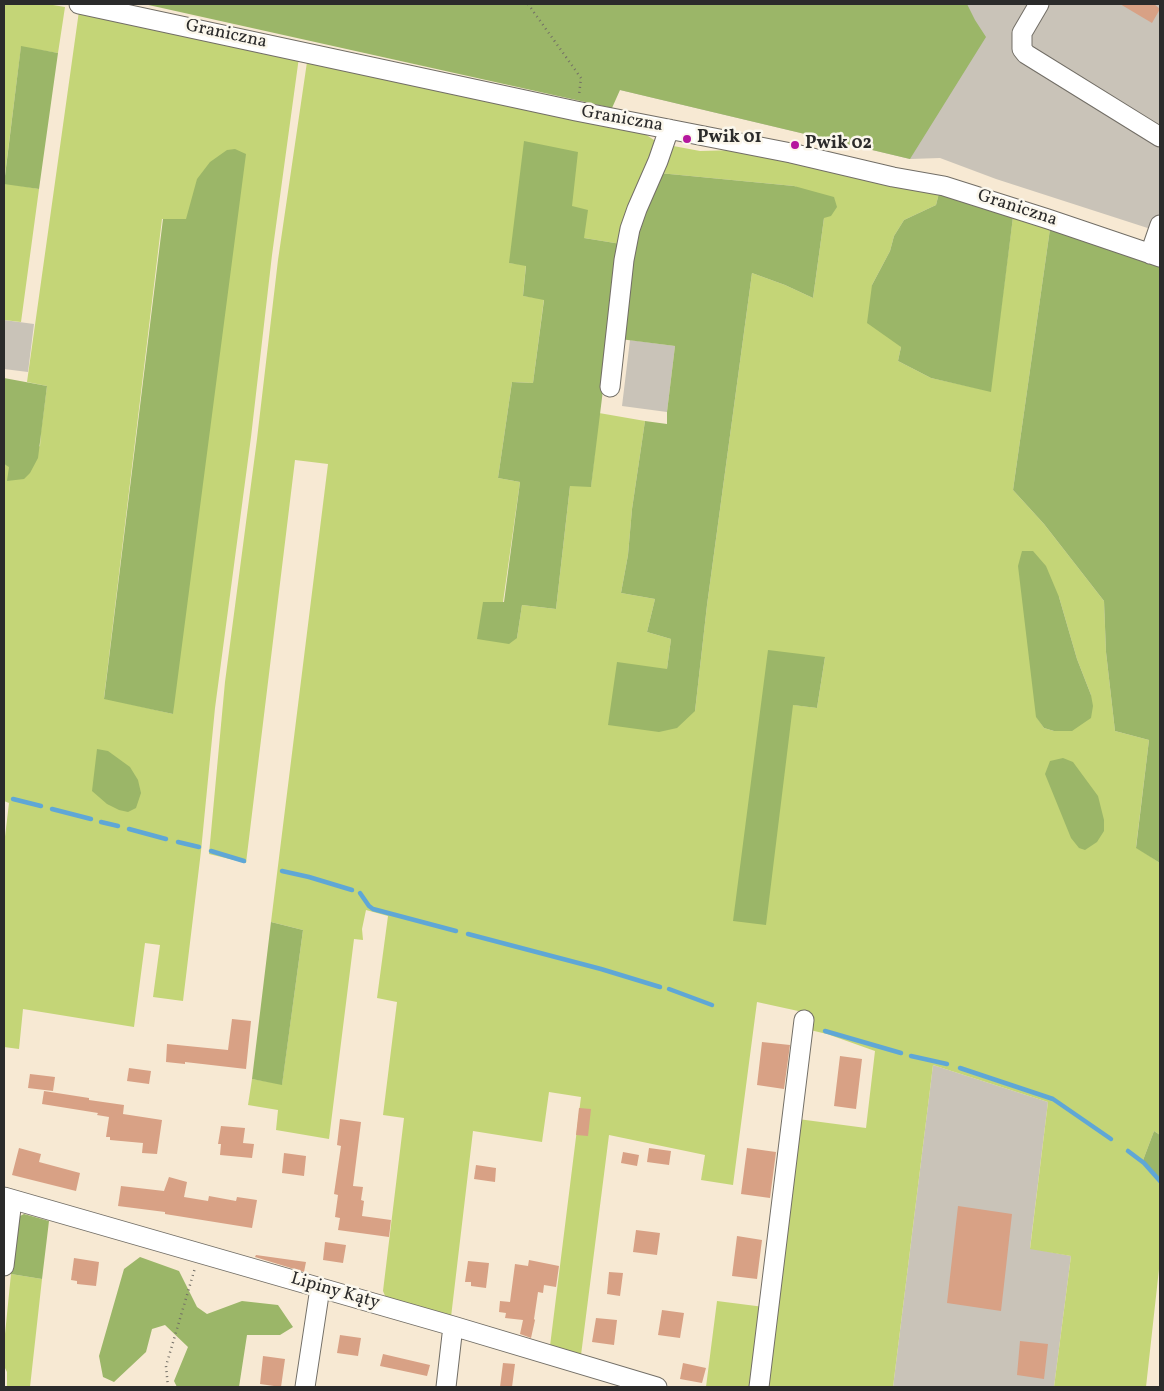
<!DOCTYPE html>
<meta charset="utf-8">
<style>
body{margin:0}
#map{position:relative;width:1164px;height:1391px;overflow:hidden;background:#f7e9d3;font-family:Vollkorn,serif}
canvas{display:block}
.frame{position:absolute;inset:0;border:5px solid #2b2b2b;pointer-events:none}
</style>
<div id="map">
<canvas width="1164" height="1391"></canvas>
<div class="frame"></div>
</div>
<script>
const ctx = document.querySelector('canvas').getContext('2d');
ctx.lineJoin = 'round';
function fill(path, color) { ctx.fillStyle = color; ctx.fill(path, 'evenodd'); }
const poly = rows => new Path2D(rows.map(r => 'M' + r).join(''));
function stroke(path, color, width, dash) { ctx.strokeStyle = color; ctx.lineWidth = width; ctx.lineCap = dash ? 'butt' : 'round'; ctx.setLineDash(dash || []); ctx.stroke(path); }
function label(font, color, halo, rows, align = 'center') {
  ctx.font = font + ' Vollkorn,serif'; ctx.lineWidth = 5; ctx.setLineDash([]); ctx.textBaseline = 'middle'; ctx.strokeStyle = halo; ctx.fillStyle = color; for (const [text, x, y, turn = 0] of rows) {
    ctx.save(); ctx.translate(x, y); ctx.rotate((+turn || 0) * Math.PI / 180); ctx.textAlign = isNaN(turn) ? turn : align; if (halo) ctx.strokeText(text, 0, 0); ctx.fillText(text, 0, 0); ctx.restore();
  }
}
fill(poly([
 [654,4,1160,4,1160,232,996,179,940,158,910,159,620,90],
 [4,320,34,324,28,372,4,369],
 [630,340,675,346,667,412,622,406],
 [933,1065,1048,1102,1030,1248,1071,1256,1054,1387,893,1387]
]), '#c9c3b8');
fill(poly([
 [4,4,47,4,65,7,58,53,21,47,4,183,39,189,21,322,4,320],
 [79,11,299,57,272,255,251,437,215,708,201,851,183,1001,153,997,160,945,145,943,134,1027,23,1009,19,1049,4,1047,4,845,9,803,4,801,4,464,9,466,40,446,41,431,47,386,27,382],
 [162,219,186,219,173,714,104,698],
 [307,62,642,132,654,140,655,145,621,244,584,238,509,263,526,265,523,296,544,299,533,383,512,382,498,478,520,482,503,602,517,638,522,605,556,609,570,486,591,486,599,413,645,421,632,509,628,555,621,593,655,599,647,632,671,639,667,669,695,711,707,605,752,273,785,285,813,298,824,218,801,189,794,186,659,173,668,145,700,151,737,150,939,193,936,205,904,220,894,236,890,251,872,285,901,347,898,361,931,378,990,391,1013,217,1050,229,1013,490,1044,524,1104,601,1106,652,1115,731,1149,740,1136,847,1160,863,1160,1135,1154,1131,1142,1163,1160,1184,1160,1260,1146,1387,1054,1387,1071,1256,1030,1249,1048,1102,933,1065,893,1387,765,1387,798,1119,866,1128,875,1051,827,1034,810,1030,812,1014,757,1002,733,1185,701,1180,705,1155,609,1135,581,1355,550,1346,581,1097,549,1092,542,1142,473,1131,451,1317,386,1298,383,1291,404,1118,383,1115,397,1002,377,998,388,916,366,910,362,929,363,940,354,939,329,1139,276,1130,278,1110,248,1105,252,1079,282,1084,303,930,271,922,328,464,295,460,246,863,209,854,225,682,257,439,278,260],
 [1059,597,1077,659,1091,695,1054,731,1044,728,1036,716],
 [825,657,817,708,794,705],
 [11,1274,42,1279,30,1387,7,1387,7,1372,4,1366,4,1344],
 [717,1301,764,1307,754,1387,706,1387]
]), '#c4d577');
fill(poly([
 [144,4,967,4,975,20,986,37,910,159,620,90,612,108],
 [21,46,58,53,39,189,4,184],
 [524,141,578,152,572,206,588,210,584,238,621,244,591,487,570,486,556,609,522,605,517,638,509,644,477,639,483,602,504,602,520,482,498,478,512,382,533,383,544,300,523,296,526,266,509,263],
 [235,149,246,154,173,714,104,699,163,219,186,219,197,179,210,162,227,150],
 [659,173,794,186,834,197,837,207,831,216,824,218,813,298,785,285,752,273,707,605,695,711,677,728,659,732,608,725,617,662,667,669,671,639,647,632,655,599,621,593,628,555,632,509,645,421,667,424,667,412,675,346,620,339,631,265,647,194],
 [939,193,1013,217,991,392,931,378,898,361,901,347,867,323,872,285,890,251,894,236,904,220,936,205],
 [1050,229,1160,266,1160,863,1136,848,1149,740,1115,731,1106,652,1104,601,1044,524,1013,490],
 [4,378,47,386,38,458,30,473,24,479,7,481,9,467,4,464],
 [1022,551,1033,551,1046,566,1059,597,1077,659,1091,695,1093,706,1091,718,1072,731,1054,731,1044,728,1036,717,1018,566],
 [768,650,825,657,817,708,793,705,766,925,733,921],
 [97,749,108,751,130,767,138,780,141,793,136,808,128,812,119,810,107,804,92,791],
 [1063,758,1073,762,1098,796,1104,820,1104,831,1097,842,1085,850,1079,848,1071,838,1045,774,1050,761],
 [271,922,303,930,282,1085,252,1079],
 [1154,1131,1160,1135,1160,1184,1142,1163],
 [24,1214,49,1221,42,1279,11,1274,8,1265,18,1217],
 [140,1257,179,1271,197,1307,207,1314,242,1301,278,1305,293,1327,280,1335,247,1335,239,1387,177,1387,174,1381,188,1347,165,1325,152,1329,146,1352,114,1382,103,1377,99,1356,124,1269]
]), '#9bb668');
stroke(poly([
 [13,799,41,806],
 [52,809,91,819],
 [101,822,118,826],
 [129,829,166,839],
 [178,842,199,847],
 [211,851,244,861],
 [282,871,309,877,352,890],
 [360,893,369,906,373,909,456,931],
 [468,934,601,969,660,987],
 [669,989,712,1005],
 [825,1031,901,1053],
 [911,1056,947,1064],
 [960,1068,1053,1099,1111,1139],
 [1128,1151,1144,1163,1160,1181]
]), '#5fa7d6', 4.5);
fill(poly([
 [1120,4,1154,4,1160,9,1152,23],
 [232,1019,251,1021,246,1069,185,1062,185,1064,166,1062,167,1044,228,1050],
 [762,1042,790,1045,784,1089,757,1085],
 [840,1056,862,1059,856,1109,834,1106],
 [129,1068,151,1071,149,1084,127,1081],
 [30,1074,55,1077,53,1091,28,1088],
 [44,1091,89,1098,89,1100,124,1105,123,1114,162,1120,157,1154,142,1153,143,1143,110,1140,110,1137,106,1137,109,1117,97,1115,98,1113,42,1104],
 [579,1108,591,1109,588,1136,576,1135],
 [340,1119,361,1122,353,1186,363,1187,361,1200,364,1201,362,1216,391,1220,389,1237,338,1230,340,1218,335,1217,338,1195,334,1194,341,1146,337,1145],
 [221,1126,245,1128,243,1143,254,1144,252,1158,220,1155,221,1144,218,1144],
 [19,1148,41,1154,39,1162,80,1173,76,1191,12,1175],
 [649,1148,671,1151,669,1165,647,1162],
 [747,1148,776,1152,770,1198,741,1194],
 [623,1152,639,1155,637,1166,621,1163],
 [284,1153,306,1156,304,1176,282,1173],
 [476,1165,496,1168,495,1182,474,1179],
 [169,1177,187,1182,184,1197,208,1201,209,1196,236,1201,237,1197,257,1200,252,1228,165,1214,165,1212,118,1206,121,1186,164,1191],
 [958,1206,1012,1214,1001,1311,947,1303],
 [636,1230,660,1233,657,1255,633,1252],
 [737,1236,762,1240,757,1279,732,1276],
 [325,1242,346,1245,343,1263,323,1260],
 [256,1255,306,1262,304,1272,255,1257],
 [74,1258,99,1262,96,1286,77,1284,77,1281,71,1280],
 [529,1260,559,1266,556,1287,544,1285,543,1293,538,1292,534,1319,535,1320,531,1338,520,1334,523,1320,505,1318,506,1313,499,1312,500,1301,510,1302,515,1264,528,1266],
 [468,1261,489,1263,486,1288,471,1286,471,1282,465,1282],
 [609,1272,623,1273,620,1296,607,1294],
 [662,1310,684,1313,680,1338,658,1335],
 [596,1318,617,1320,614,1345,592,1342],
 [340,1335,361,1338,358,1356,337,1353],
 [1020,1341,1048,1344,1044,1379,1017,1375],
 [383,1354,430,1365,427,1376,380,1366],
 [263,1356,285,1359,281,1387,260,1384],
 [503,1363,515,1364,512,1387,500,1387],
 [683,1363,706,1368,702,1383,680,1379]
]), '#d8a185');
const minor = poly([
 [79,4,576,111,791,153,893,177,944,186,1048,219,1160,257],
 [1039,4,1022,33,1022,49,1026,54,1160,137],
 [1150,254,1160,225],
 [610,387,624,260,630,229,637,209,658,161,669,129],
 [4,1197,453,1326,657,1387],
 [4,1266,12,1200],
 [305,1387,320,1288],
 [446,1387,453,1326],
 [759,1387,804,1020]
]);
stroke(minor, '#726e66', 21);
stroke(poly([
 [528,4,581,78,579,95],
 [168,1387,166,1366,195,1268]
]), '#726e66', 2.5, [1, 4]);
stroke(minor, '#fff', 19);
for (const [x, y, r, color] of [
 [687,139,5,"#b5179e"],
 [795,145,5,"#b5179e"]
]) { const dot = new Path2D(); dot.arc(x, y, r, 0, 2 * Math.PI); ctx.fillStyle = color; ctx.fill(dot); stroke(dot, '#fbf7ec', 2); }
label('18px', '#2b2b2b', '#fbf7ec', [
 ["Graniczna",226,35,12],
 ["Graniczna",622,120,10],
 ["Graniczna",1017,209,18],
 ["Lipiny Kąty",335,1292,16]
]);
label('bold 18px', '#2b2b2b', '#fbf7ec', [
 ["Pwik 01",697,139],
 ["Pwik 02",805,145]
], 'left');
</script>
